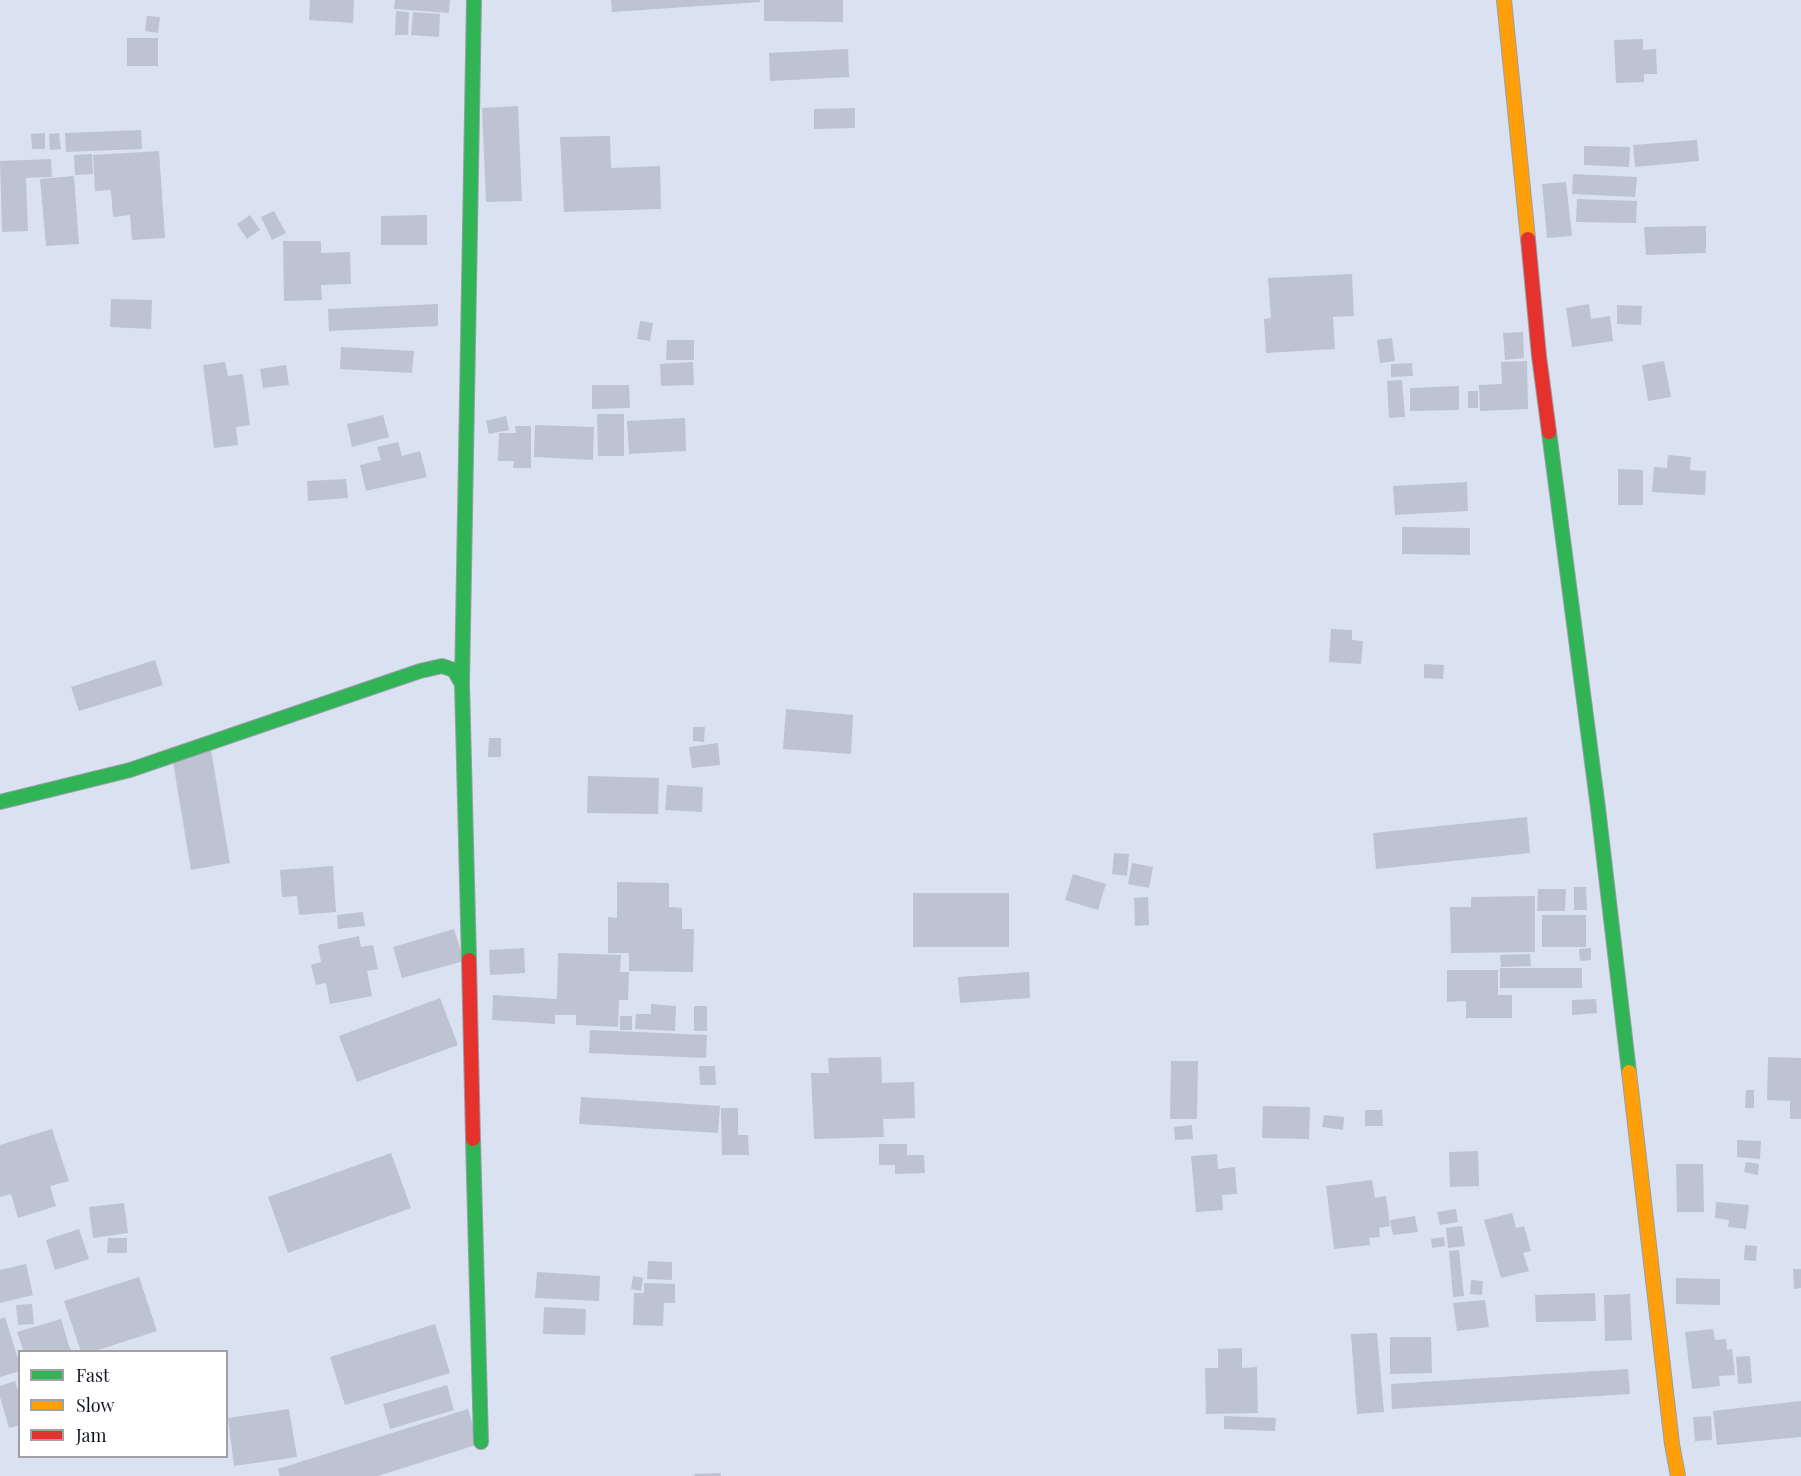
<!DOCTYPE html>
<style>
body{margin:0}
#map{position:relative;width:1801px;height:1476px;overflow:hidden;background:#dae2f1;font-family:"Playfair Display",serif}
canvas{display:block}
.legend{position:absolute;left:18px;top:1350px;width:210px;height:108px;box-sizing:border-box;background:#fff;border:2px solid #9fa1a6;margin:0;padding:8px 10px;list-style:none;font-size:18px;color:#101521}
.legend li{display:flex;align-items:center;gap:12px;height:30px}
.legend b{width:30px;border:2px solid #9fa1a6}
</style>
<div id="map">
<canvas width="1801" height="1476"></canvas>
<ul class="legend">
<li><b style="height:8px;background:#30b455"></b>Fast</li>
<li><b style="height:8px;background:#ff9f0a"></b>Slow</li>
<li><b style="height:8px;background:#e5322d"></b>Jam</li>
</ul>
</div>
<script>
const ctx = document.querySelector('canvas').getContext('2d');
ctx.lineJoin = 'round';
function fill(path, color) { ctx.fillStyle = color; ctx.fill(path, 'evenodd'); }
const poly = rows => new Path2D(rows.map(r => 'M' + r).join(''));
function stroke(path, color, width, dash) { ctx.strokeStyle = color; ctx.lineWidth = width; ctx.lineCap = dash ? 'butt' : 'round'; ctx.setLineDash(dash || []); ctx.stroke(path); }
fill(poly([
 [310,0,354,0,353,23,309,20],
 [395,0,450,0,449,13,394,9],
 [611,0,760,0,760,2,612,12],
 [764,0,843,0,843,22,764,21],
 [396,11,409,12,408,35,395,35],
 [413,12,440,14,439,37,411,35],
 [147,16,160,17,158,33,145,31],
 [127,38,158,38,158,66,127,66],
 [1643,39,1643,50,1656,49,1657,74,1644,74,1644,82,1616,83,1614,40],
 [848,49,849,77,770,81,769,53],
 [518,106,522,201,486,202,482,108],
 [855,108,855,128,814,129,814,109],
 [141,130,142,149,66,152,65,133],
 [45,133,45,149,32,149,31,134],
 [59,133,61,149,50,150,49,134],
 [610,136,611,168,660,166,661,209,564,212,560,137],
 [1697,140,1699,161,1635,167,1633,145],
 [1584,146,1630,147,1629,167,1584,165],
 [159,151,165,238,132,240,130,215,113,217,111,190,95,191,93,155],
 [92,154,93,174,75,175,74,155],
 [51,159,52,177,26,178,28,231,2,232,0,161],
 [1573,174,1637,177,1635,197,1572,194],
 [74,176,79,244,46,246,40,179],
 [1566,182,1572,236,1547,238,1542,184],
 [1577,199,1637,201,1636,223,1576,222],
 [274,211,286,233,272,240,261,217],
 [250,215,260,230,247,239,237,224],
 [427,215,427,245,381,245,381,216],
 [1706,226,1706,253,1646,255,1644,227],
 [283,241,321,241,321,253,350,252,351,284,321,285,322,300,284,301],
 [1352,274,1354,316,1333,317,1335,349,1266,353,1264,319,1271,318,1268,278],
 [111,299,152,300,151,329,110,327],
 [438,304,438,326,329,331,328,309],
 [1589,304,1591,319,1610,316,1613,341,1572,347,1566,308],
 [1617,305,1642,306,1641,325,1617,324],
 [640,321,653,323,650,341,637,339],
 [1523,332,1524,358,1505,360,1503,333],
 [1392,338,1395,361,1380,363,1377,340],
 [667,340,694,340,694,360,666,360],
 [341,347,414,351,412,373,340,369],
 [1527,361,1528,409,1480,411,1479,385,1502,384,1501,362],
 [1664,361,1671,397,1648,401,1642,365],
 [225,362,228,376,243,374,250,425,236,427,238,445,214,448,203,365],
 [693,362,694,385,661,386,660,364],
 [1412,363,1413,376,1391,377,1391,364],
 [286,365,289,385,263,388,260,369],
 [1402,380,1405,417,1389,418,1387,381],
 [592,385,629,385,630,408,592,409],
 [1459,386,1459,410,1410,411,1410,388],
 [1468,391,1478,391,1478,408,1468,408],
 [597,414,624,414,624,456,598,456],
 [383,415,389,437,352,447,347,424],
 [506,416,509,430,489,434,486,421],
 [685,418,686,451,629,454,627,421],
 [535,425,594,427,593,460,534,457],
 [515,426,531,426,531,468,513,468,514,461,498,461,499,433,516,433],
 [398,442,402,456,420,451,427,477,366,491,360,465,381,460,377,447],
 [1668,455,1691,457,1690,470,1706,471,1705,495,1652,492,1654,467,1667,468],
 [1618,469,1643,470,1643,505,1618,505],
 [346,479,348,498,308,501,307,481],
 [1467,482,1468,511,1395,515,1393,486],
 [1402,527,1470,528,1470,555,1402,554],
 [1331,629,1352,630,1352,640,1363,641,1361,664,1329,662],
 [155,660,163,685,79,711,71,687],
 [1424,664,1444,665,1443,679,1424,678],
 [786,709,853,715,851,754,783,749],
 [693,727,705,727,704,742,693,741],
 [489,738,501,738,501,757,488,757],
 [718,743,720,765,692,768,689,747],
 [211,750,230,863,191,870,172,756],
 [588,776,659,778,658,814,587,813],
 [667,785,703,787,702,812,665,810],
 [1527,817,1530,853,1376,869,1373,833],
 [1114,853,1129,854,1127,876,1112,874],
 [1132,863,1153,867,1149,888,1128,884],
 [333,866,336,912,299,915,297,896,282,897,280,870],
 [1073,874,1106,884,1098,910,1065,900],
 [617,882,669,883,669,907,682,908,682,929,694,929,693,972,629,971,629,953,608,953,608,917,617,918],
 [1574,887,1586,887,1587,910,1574,910],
 [1538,889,1566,889,1565,911,1537,911],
 [913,893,1009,893,1009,947,913,947],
 [1535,896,1535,952,1451,953,1450,907,1471,907,1471,897],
 [1148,897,1149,925,1135,926,1134,898],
 [363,912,365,926,338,929,337,915],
 [1542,915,1586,915,1586,947,1542,947],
 [454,929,464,961,402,978,393,947],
 [359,936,361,947,373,945,378,969,367,971,372,996,330,1004,326,983,316,985,311,965,321,962,318,945],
 [524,948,525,973,490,975,489,950],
 [1591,948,1591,960,1580,961,1579,949],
 [558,953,621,955,620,972,629,972,628,1000,619,1000,618,1027,576,1025,576,1015,555,1015,555,1024,492,1020,493,995,557,999],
 [1530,954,1531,966,1501,967,1500,955],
 [1500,968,1582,968,1582,988,1500,988],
 [1447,970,1498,970,1498,995,1512,995,1512,1018,1466,1018,1466,1001,1447,1002],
 [1029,972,1030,998,960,1003,958,977],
 [440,998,458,1045,357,1082,339,1036],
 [1596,999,1597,1013,1572,1015,1572,1000],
 [651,1004,676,1006,675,1031,635,1029,636,1014,651,1014],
 [694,1006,707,1006,707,1031,694,1031],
 [620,1016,632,1016,632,1030,620,1030],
 [590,1030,707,1035,706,1058,589,1053],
 [881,1057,882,1083,914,1082,915,1118,883,1119,884,1137,814,1139,811,1073,829,1073,828,1058],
 [1768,1057,1801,1058,1801,1119,1790,1119,1790,1101,1767,1100],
 [1171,1061,1198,1061,1197,1119,1170,1119],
 [699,1066,715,1066,716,1085,700,1085],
 [1746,1090,1754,1090,1754,1108,1745,1108],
 [581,1097,720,1106,718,1133,579,1124],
 [1263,1106,1310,1107,1309,1139,1262,1138],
 [721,1108,738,1108,738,1135,748,1135,749,1155,722,1155],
 [1365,1110,1382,1110,1383,1126,1365,1126],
 [1324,1115,1344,1117,1343,1130,1322,1127],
 [1192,1125,1193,1139,1175,1140,1174,1127],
 [52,1129,69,1181,50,1186,56,1206,18,1218,11,1194,0,1197,0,1145],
 [1737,1140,1761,1141,1760,1159,1737,1157],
 [879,1144,907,1144,907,1155,924,1155,925,1173,895,1174,895,1165,879,1165],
 [1478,1151,1479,1186,1450,1187,1449,1152],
 [391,1153,411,1208,288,1253,268,1197],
 [1217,1154,1218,1169,1235,1167,1237,1194,1222,1195,1223,1210,1196,1212,1191,1156],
 [1746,1162,1759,1164,1758,1175,1744,1172],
 [1676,1164,1703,1164,1704,1212,1677,1212],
 [1372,1180,1375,1198,1386,1196,1390,1226,1379,1228,1380,1237,1369,1238,1370,1245,1334,1249,1326,1186],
 [1716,1202,1749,1205,1746,1229,1728,1227,1729,1220,1715,1218],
 [124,1203,128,1233,93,1238,89,1207],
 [1456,1209,1458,1222,1440,1225,1437,1212],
 [1512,1213,1516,1228,1524,1226,1531,1251,1523,1253,1529,1271,1501,1278,1484,1220],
 [1415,1216,1418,1232,1393,1235,1390,1220],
 [1462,1226,1465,1246,1448,1248,1446,1228],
 [79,1229,89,1259,55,1270,46,1240],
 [1444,1237,1445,1246,1432,1248,1431,1239],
 [108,1238,127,1238,127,1253,107,1253],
 [1745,1245,1757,1246,1756,1261,1744,1260],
 [1459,1250,1464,1296,1453,1297,1449,1251],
 [648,1261,672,1262,672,1280,647,1279],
 [26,1264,33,1295,0,1303,0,1270],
 [1793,1269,1801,1269,1801,1288,1794,1289],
 [537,1272,600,1276,599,1301,535,1298],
 [633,1276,643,1278,641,1291,631,1289],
 [139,1277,157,1331,92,1352,81,1352,64,1301],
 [1676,1278,1720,1279,1720,1305,1676,1304],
 [1471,1280,1483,1281,1482,1295,1470,1294],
 [644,1283,675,1284,675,1303,664,1303,663,1326,633,1325,634,1293,644,1293],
 [1595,1293,1596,1321,1536,1322,1535,1295],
 [1630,1294,1632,1340,1605,1341,1604,1295],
 [1485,1300,1489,1327,1457,1331,1453,1303],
 [32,1304,34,1324,18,1325,16,1305],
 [544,1307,586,1309,585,1335,543,1334],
 [5,1317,20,1365,20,1371,0,1377,0,1319],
 [61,1319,71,1352,24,1352,17,1332],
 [435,1324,450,1373,345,1405,330,1357],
 [1713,1329,1715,1340,1726,1339,1727,1350,1732,1349,1735,1375,1719,1376,1720,1386,1692,1389,1685,1332],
 [1377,1333,1384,1412,1357,1414,1351,1334],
 [1390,1337,1431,1337,1432,1373,1390,1374],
 [1242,1348,1242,1368,1257,1367,1258,1413,1206,1414,1205,1368,1218,1368,1218,1349],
 [1750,1356,1752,1383,1738,1384,1736,1357],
 [1628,1369,1630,1394,1392,1409,1391,1384],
 [15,1381,20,1397,20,1425,9,1428,0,1397,0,1386],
 [447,1385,454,1410,390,1429,383,1404],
 [1801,1401,1801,1437,1717,1445,1713,1411],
 [289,1409,297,1457,234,1466,228,1418],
 [468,1409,479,1444,378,1476,280,1476,278,1469],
 [1224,1416,1276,1418,1275,1431,1224,1429],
 [1711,1416,1712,1440,1695,1441,1693,1417],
 [721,1473,721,1476,695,1476,694,1474]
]), '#bdc3d0');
const fast = poly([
 [1549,432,1598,808,1629,1072],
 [462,684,474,0],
 [0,802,130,770,420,671,442,666,454,670,462,684,469,960],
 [473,1139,481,1442]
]);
const slow = poly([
 [1504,0,1528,239],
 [1629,1072,1672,1444,1678,1476]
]);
const jam = poly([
 [1528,239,1539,356,1549,432],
 [469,960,473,1139]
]);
stroke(fast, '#979eaa', 16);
stroke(slow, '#979eaa', 16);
stroke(jam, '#979eaa', 16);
stroke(fast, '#30b455', 14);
stroke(slow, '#ff9f0a', 14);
stroke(jam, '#e5322d', 14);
</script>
